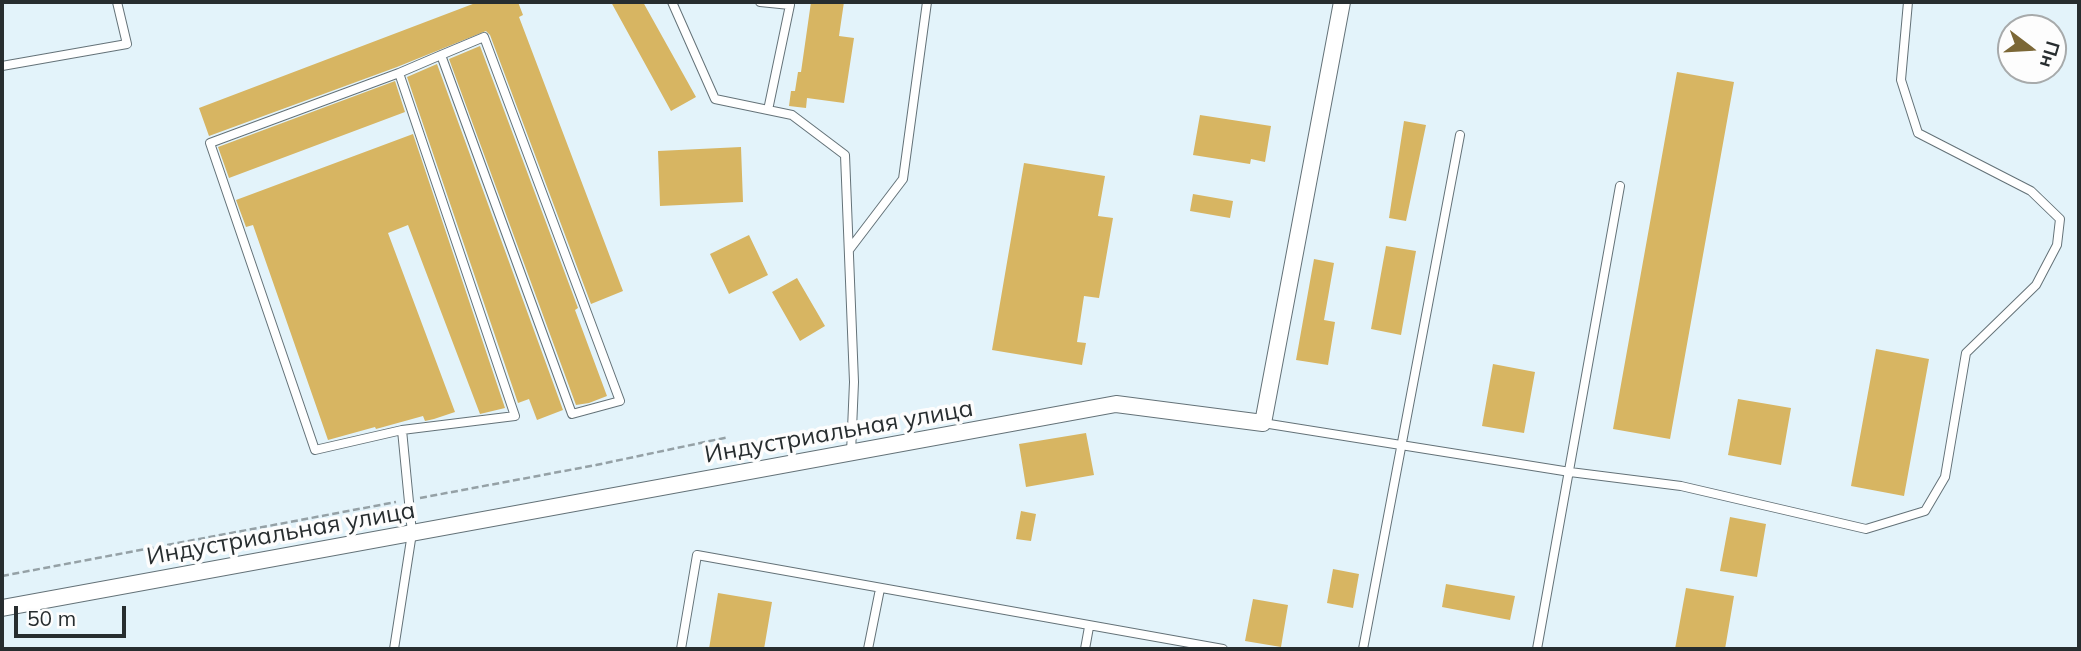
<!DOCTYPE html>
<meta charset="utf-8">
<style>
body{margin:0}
#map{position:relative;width:2081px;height:651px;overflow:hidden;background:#e3f3fa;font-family:Mulish,sans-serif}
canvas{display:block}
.frame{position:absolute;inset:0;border:4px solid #272d2f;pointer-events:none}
.north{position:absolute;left:1997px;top:14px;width:70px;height:70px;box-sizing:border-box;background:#fdfdfd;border:2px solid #a7aaab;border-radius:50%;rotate:107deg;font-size:19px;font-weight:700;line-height:28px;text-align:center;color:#272d2f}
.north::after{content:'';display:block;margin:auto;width:24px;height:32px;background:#7b6736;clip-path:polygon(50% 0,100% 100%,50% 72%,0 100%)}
.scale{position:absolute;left:14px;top:606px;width:112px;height:32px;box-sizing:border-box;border:4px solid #272d2f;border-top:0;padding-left:9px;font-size:21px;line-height:24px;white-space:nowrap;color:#272d2f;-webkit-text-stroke:5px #fdfdfd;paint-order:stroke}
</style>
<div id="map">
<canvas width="2081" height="651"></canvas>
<div class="frame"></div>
<div class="north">Пн</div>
<div class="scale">50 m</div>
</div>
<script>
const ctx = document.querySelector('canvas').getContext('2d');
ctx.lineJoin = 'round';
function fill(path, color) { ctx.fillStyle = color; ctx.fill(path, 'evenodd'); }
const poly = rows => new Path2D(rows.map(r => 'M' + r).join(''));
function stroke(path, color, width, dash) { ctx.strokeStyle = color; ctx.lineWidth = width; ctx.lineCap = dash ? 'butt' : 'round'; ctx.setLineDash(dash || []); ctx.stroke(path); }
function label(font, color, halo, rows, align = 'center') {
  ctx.font = font + ' Mulish,sans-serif'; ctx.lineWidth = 7; ctx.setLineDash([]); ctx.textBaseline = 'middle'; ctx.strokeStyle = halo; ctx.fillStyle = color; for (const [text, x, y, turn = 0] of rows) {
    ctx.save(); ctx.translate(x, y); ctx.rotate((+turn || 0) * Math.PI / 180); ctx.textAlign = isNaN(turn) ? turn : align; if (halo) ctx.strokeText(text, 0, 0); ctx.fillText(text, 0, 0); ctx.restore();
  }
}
fill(poly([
 [478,2,518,2,523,15,519,17,623,291,591,304,490,35,486,31,397,67,209,136,199,108],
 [611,2,643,2,696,97,671,111],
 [811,2,844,2,839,36,854,38,844,103,807,98,806,108,789,106,791,91,795,91,798,72,801,72],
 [480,46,578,308,575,310,607,396,589,403,576,405,449,59],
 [437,64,563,410,537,420,529,399,518,403,407,77],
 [1677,72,1734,82,1670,439,1613,429],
 [395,81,405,112,229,178,218,147],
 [1200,115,1271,126,1265,162,1251,159,1250,164,1193,155],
 [1404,121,1426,125,1406,221,1389,218],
 [413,134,505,408,480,414,408,225,388,233,455,412,434,419,425,421,423,416,376,429,375,427,328,440,253,225,246,227,236,200],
 [741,147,743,202,660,206,658,151],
 [1024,163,1105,176,1098,216,1113,218,1099,298,1084,296,1077,342,1086,343,1082,365,992,350],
 [1193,194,1233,201,1230,218,1190,211],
 [749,235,768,275,729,294,710,254],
 [1386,246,1416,251,1401,335,1371,329],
 [1314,259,1334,263,1324,320,1335,322,1328,365,1296,360],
 [797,278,825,326,800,341,772,292],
 [1876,349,1929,359,1904,496,1851,486],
 [1493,364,1535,372,1524,433,1482,426],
 [1738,399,1791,408,1781,465,1728,455],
 [1086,433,1094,475,1026,487,1019,444],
 [1021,511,1036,514,1031,541,1016,539],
 [1730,517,1766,524,1757,577,1720,571],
 [1333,569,1359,574,1353,608,1327,603],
 [1446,584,1515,596,1510,620,1442,607],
 [1686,588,1734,596,1725,649,1675,649],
 [718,593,772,602,764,649,709,649],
 [1253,599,1288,605,1281,647,1245,641]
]), '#d7b562');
const lane = poly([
 [672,2,715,99,792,115,845,155,854,382,851,453],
 [760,2,790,5,768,110],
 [2,66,127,44,117,2],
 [399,73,515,416,402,430,315,450,210,143,399,73],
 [399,73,441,55,484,37,620,401,572,414,441,55],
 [849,250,903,179,927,2],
 [1263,423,1570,472,1681,486,1866,529,1925,511,1945,477,1966,353,2036,285,2057,245,2060,219,2031,191,1918,133,1901,80,1908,2],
 [394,649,412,533,402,430],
 [681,649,697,555,1223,649],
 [868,649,880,589],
 [1085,649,1089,627],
 [1363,649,1460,135],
 [1537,649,1620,186]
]);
const street = poly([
 [2,608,1116,404,1263,423,1342,2]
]);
stroke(lane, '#647278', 10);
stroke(street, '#647278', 18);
stroke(poly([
 [420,498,596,465,729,437],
 [2,576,396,502]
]), '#95a1a6', 2.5, [7, 3.5]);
stroke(lane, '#fff', 8);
stroke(street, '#fff', 16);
label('24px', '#272d2f', '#fdfdfd', [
 ["Индустриальная улица",839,432,-10],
 ["Индустриальная улица",281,534,-10]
]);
</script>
